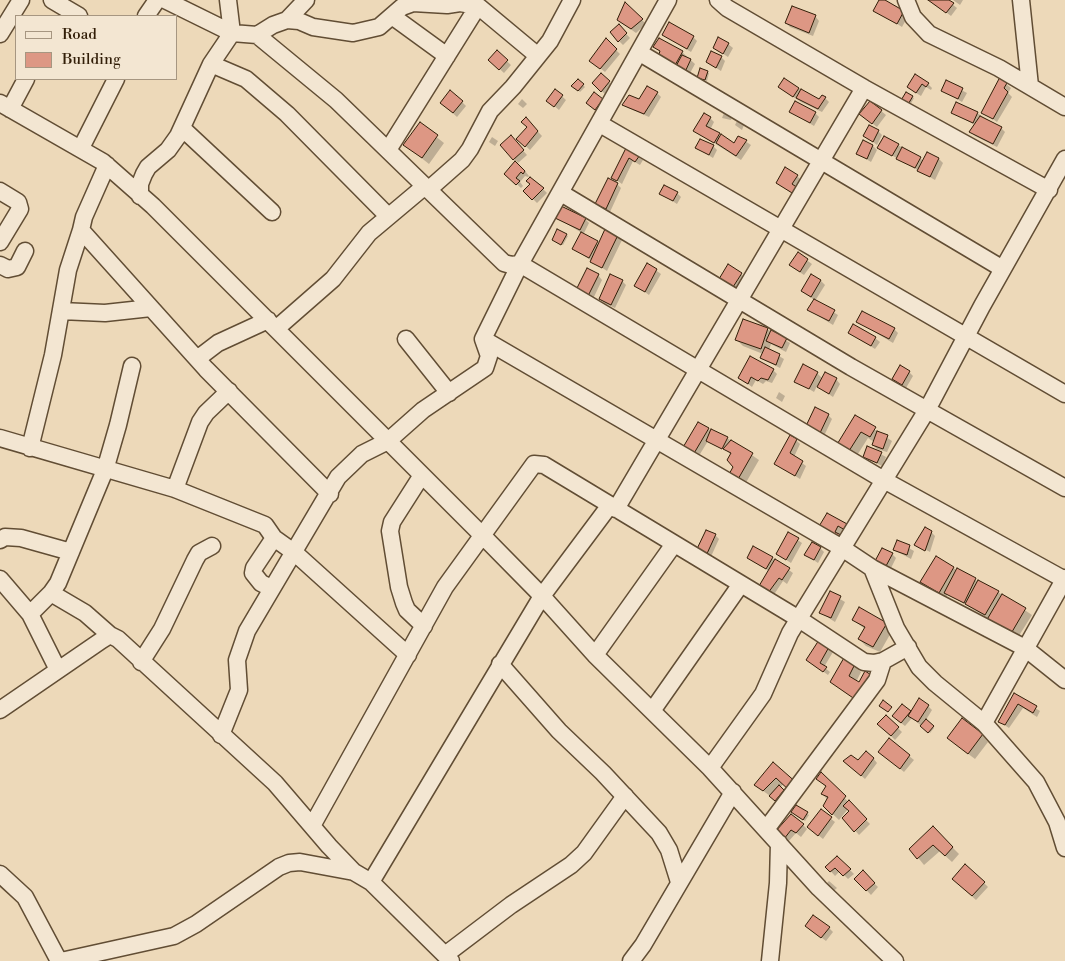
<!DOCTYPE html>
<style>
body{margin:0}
#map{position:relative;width:1065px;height:961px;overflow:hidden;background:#edd9b9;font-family:"Libre Bodoni",serif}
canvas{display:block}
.legend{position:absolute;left:15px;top:15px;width:162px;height:65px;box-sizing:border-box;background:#f3e6d2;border:1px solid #a69681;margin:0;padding:6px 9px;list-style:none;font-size:15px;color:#321e08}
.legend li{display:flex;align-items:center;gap:10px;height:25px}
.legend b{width:25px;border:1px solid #a69681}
</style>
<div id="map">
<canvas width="1065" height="961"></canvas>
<ul class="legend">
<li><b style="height:6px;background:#f3e6d2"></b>Road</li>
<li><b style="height:14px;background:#dd9784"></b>Building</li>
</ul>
</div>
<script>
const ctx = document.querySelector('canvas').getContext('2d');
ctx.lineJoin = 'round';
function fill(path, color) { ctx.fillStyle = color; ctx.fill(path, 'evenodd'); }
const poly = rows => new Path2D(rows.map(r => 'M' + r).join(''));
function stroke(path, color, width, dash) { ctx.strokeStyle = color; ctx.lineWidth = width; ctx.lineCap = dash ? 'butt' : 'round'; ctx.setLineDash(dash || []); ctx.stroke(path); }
fill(poly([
 [881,0,908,16,902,27,875,10],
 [930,0,947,0,957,8,951,16],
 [953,0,963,0,960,5],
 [626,4,646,24,636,33,618,20],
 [815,16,819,21,813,36,790,27,786,23],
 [619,26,630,38,623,45,611,33],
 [663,35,693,37,697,41,691,52],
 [606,40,620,54,605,72,591,61],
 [728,44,733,48,728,57,714,48],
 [654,47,682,52,695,64,689,75,664,61,661,52],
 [497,52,511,65,504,73,490,60],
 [721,57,725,61,721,71,707,62],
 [707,72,709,73,707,81,698,78],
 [601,75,613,86,606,95,593,83],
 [916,76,928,84,932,88,931,90,926,87,921,96,913,91,909,87],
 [578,80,585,87,580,92,573,85],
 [785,80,820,101,825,98,829,102,822,112,801,102,784,91],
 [946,82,967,93,962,102,942,90],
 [1006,84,1011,88,1008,93,1012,97,997,122,983,112],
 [555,90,566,100,559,110,552,104],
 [657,93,661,97,649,117,628,108,624,105,640,101],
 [595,94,606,104,599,113,587,103],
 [912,97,914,98,909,107,903,104],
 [522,99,527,104,523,108,518,104],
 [462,102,466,106,457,117,446,107],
 [870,102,886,115,877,127,865,118],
 [791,112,815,113,819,117,814,126],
 [724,113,732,117,731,120,722,118],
 [953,113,977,113,1001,128,1005,132,997,147,975,136,971,132,975,125],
 [710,118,714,122,710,130,734,145,739,137,751,145,741,160,695,131],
 [526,119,542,136,530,150,518,139,529,128],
 [737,121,744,125,742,130,735,125],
 [420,124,444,143,429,164,405,145],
 [878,131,882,135,877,145,865,136],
 [492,137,498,141,495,146,489,142],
 [511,137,527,155,518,163,502,145],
 [898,145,924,161,939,159,943,163,935,180,879,148],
 [713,146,717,150,713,158,697,148],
 [873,146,877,150,871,162,858,154],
 [626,150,643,160,640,165,633,161,622,184,612,177],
 [525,171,529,176,528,177,525,176,520,182,523,186,521,188,506,174],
 [797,176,801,180,801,199,777,183],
 [617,184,621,188,610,212,597,204],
 [543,189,547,193,537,203,525,191],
 [660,193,677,193,681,197,677,204],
 [557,218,585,219,589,223,583,235,599,245,606,231,622,240,607,271,574,249,582,233],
 [566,235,568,236,563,245,555,241],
 [798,254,812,264,804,275,795,269],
 [647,264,661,274,649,295,635,285],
 [741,274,745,278,737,291,724,282],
 [598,275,602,280,593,299,582,294],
 [622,281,626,285,615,308,604,303,600,299],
 [821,281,825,285,815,301,838,315,833,325,809,310,814,300,802,291],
 [858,322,894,329,898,333,893,343],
 [767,329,790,343,786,352,771,344,769,350,784,359,780,368,766,361,761,357,763,354,743,346,737,340],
 [850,333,875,338,880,342,875,349],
 [773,370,777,374,772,383,766,381,763,384,756,380,752,387,740,378],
 [909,372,913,376,906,388,894,379],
 [817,373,823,379,836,379,840,384,833,397,817,386,814,392,796,381],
 [779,392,785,396,782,402,776,398],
 [828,415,832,419,824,436,811,430],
 [855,417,892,441,887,452,877,449,873,445,874,442,868,438,856,457,844,452],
 [708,429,727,438,759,460,744,486,736,482,732,456,727,451,708,441,697,459,688,453],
 [796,440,800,444,794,457,806,466,800,479,776,464],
 [868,447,886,457,882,466,864,457],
 [827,515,850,533,843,529,839,535,824,532],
 [931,532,935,536,930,552,919,546],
 [789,534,802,543,791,563,777,554],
 [715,535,719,539,709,561,700,557],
 [898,542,914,551,911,559,894,550],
 [820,548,824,552,818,563,806,555],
 [892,554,896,558,890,570,880,564],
 [748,558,772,558,793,573,787,584,783,581,773,596,764,590,769,571],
 [953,568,998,592,1032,615,1015,642,989,619,948,594,945,598,922,582],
 [830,593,845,602,835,622,821,613],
 [853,620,886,624,892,631,880,652,866,646,859,639,865,629],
 [829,648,833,652,824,667,830,672,828,675,807,660],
 [846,658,861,672,856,682,860,684,866,707,831,681],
 [1014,695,1040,711,1037,717,1023,708,1009,728,1000,722],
 [902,705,911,713,928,706,932,710,926,720,934,728,930,733,912,718,905,726,897,720],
 [886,717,902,732,895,740,879,724],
 [982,735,988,742,975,759,955,744],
 [889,740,914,760,904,772,884,755],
 [873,758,877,763,865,779,849,765],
 [773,764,784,783,780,788,785,793,777,801,755,785],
 [821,774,870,824,859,835,844,818,851,811,848,809,839,820,824,806,828,800,822,794,826,787,817,779],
 [797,806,809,815,805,821,794,814],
 [821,811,835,822,823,839,813,831],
 [803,825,807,829,801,837,796,833,788,842,777,832],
 [933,828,959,854,952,862,940,851,924,865,911,849],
 [837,857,854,874,848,879,840,871,835,876,827,867],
 [863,872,878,887,871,895,856,879],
 [829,881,837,888,830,894,823,887],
 [957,883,984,883,988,887,976,900],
 [806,926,829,928,833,932,826,941]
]), '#0003');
const building = poly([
 [879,0,885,0,904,11,897,24,873,11,879,0],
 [928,0,949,0,954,3,946,13,928,0],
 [625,2,643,19,631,29,617,20,625,2],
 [792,6,816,15,809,33,785,23,792,6],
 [669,22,694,36,687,49,662,35,669,22],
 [619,24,627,33,618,42,610,32,619,24],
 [718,37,729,43,723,54,713,48,718,37],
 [606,38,617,49,600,69,589,61,606,38],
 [659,38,683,51,674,67,658,57,660,51,653,47,659,38],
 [497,50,508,60,499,70,488,60,497,50],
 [711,51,722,56,716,68,706,62,711,51],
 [682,55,691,59,685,72,675,68,682,55],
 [700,68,708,71,705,80,697,78,700,68],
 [601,73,610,81,601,92,592,83,601,73],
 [915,74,929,83,926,87,922,84,916,93,907,87,915,74],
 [1000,77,1007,83,1004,88,1008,92,993,119,981,113,1000,77],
 [784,78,799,88,793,97,778,87,784,78],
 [578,79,584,84,578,91,571,86,578,79],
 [946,80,963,88,958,99,941,91,946,80],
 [647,86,658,92,644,114,622,105,629,95,639,99,647,86],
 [555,89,563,95,554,107,546,101,555,89],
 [801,89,819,99,822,95,826,97,818,109,796,98,801,89],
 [450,90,463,101,453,113,440,103,450,90],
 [594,92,603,99,595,110,586,103,594,92],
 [906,92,913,96,907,106,900,102,906,92],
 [795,101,816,112,810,123,789,112,795,101],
 [870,101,882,110,872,124,859,114,870,101],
 [956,102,978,112,973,123,951,113,956,102],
 [704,113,711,117,706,126,720,133,714,143,693,131,704,113],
 [980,116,1002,127,993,144,969,132,980,116],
 [526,117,538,131,525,147,516,139,527,127,521,122,526,117],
 [420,122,438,135,422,158,403,145,420,122],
 [869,125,879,130,873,142,863,136,869,125],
 [721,134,734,143,738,136,747,140,736,156,716,143,721,134],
 [511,135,524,150,513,160,500,145,511,135],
 [884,136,899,144,892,156,877,148,884,136],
 [700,139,714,145,709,155,695,148,700,139],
 [863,140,873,145,867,159,856,154,863,140],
 [902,147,921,157,915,168,896,159,902,147],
 [626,148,640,155,635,162,629,158,617,181,611,178,626,148],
 [927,152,939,158,930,177,917,171,927,152],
 [515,161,525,171,523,174,521,172,516,178,520,181,516,185,504,174,515,161],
 [785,167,798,175,792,184,801,190,797,196,776,183,785,167],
 [530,177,544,188,532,200,523,191,530,184,526,181,530,177],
 [608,178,618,183,606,209,595,204,608,178],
 [664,185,678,192,673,201,659,194,664,185],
 [561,206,586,218,580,230,555,218,561,206],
 [557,229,567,234,561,245,552,240,557,229],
 [605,229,618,235,602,268,590,262,605,229],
 [581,232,598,241,589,258,572,249,581,232],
 [798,252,808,259,800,272,789,265,798,252],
 [647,263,657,269,645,292,634,286,647,263],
 [728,264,742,273,733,287,719,279,728,264],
 [587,268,599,274,588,296,576,290,587,268],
 [610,274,623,280,611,305,599,299,610,274],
 [811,274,821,280,811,297,801,291,811,274],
 [814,299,835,310,829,321,807,310,814,299],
 [862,311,895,328,889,339,856,322,862,311],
 [743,319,768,328,761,349,735,340,743,319],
 [853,324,876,337,871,346,848,333,853,324],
 [771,330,787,338,782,348,766,341,771,330],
 [765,347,780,354,776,365,760,358,765,347],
 [750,356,774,369,768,380,761,378,758,381,751,377,748,384,738,378,750,356],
 [803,364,818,372,809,389,794,382,803,364],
 [900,365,910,371,902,385,892,379,900,365],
 [825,372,837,378,829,394,817,387,825,372],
 [815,407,829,414,820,433,806,426,815,407],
 [855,415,876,427,870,437,861,432,849,451,836,446,855,415],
 [698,422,709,428,693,455,682,449,698,422],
 [711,429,728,437,722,449,706,441,711,429],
 [877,431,888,435,883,449,872,445,877,431],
 [790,435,797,439,790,453,803,461,795,476,774,464,790,435],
 [731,440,753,453,737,481,728,476,733,467,727,460,731,453,723,449,731,440],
 [867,446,882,452,877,463,863,457,867,446],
 [827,513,849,525,845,530,838,526,835,532,841,535,839,540,818,528,827,513],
 [925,527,932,531,925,551,914,545,925,527],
 [706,530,716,534,705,558,695,553,706,530],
 [788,532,799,538,786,560,776,554,788,532],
 [897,540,910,545,907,555,893,550,897,540],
 [812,542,821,547,814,560,804,555,812,542],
 [753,546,773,557,766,569,747,558,753,546],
 [882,548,893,553,886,566,875,561,882,548],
 [936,556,954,567,939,593,920,582,936,556],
 [775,559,790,568,782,580,779,578,768,593,759,586,775,559],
 [957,568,976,578,964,603,944,593,957,568],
 [978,580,999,591,985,615,965,604,978,580],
 [830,591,841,596,831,618,819,613,830,591],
 [1002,594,1026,608,1009,637,985,623,1002,594],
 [859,607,887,623,873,647,858,639,865,627,852,620,859,607],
 [819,640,829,647,820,663,827,667,823,672,806,660,819,640],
 [845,656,855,664,849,676,859,682,865,671,876,678,859,702,830,682,845,656],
 [1014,693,1037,706,1033,713,1018,704,1005,725,998,722,1014,693],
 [919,698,929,705,918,722,908,716,919,698],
 [883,700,892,707,888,712,879,706,883,700],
 [902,704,911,711,901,723,892,716,902,704],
 [886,715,899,727,891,736,877,724,886,715],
 [962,718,983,734,968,754,947,738,962,718],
 [926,719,934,726,928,733,920,726,926,719],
 [889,738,910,755,900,769,878,752,889,738],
 [866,751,874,758,861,776,843,761,851,755,858,760,866,751],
 [773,762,798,784,791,792,776,778,763,791,754,785,773,762],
 [821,772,846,796,832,815,823,806,828,797,821,794,826,786,816,779,821,772],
 [779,785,784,790,775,801,769,796,779,785],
 [849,800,867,819,854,832,842,818,849,811,843,806,849,800],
 [796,805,808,812,803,820,791,812,796,805],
 [821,809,832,817,818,836,807,827,821,809],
 [791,814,804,824,796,833,791,830,784,839,775,832,791,814],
 [933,826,953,847,945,856,933,845,917,859,909,849,933,826],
 [837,856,851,869,843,876,835,868,830,872,825,867,837,856],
 [965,864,985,882,972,896,952,879,965,864],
 [863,870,875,883,866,891,854,879,863,870],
 [813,915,830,927,821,938,805,926,813,915]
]);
fill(building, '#dd9784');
stroke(building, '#321e08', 1);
const minor = poly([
 [52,0,79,16],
 [165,0,232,33,257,35,336,100,504,263,511,265,520,264,882,479,1065,580],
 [718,0,727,8,864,88,1049,190],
 [906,0,913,17,929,34,999,68,1065,107],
 [1021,0,1030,86],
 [146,16,157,0],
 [392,16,447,56],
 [287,20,306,0],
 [0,34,21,0],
 [257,35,273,25,287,20,299,21,313,27,353,33,379,27,402,7,413,3,447,5,460,3,478,6,538,56],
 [640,53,1003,269],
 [211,64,246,79,287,114,388,216],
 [0,103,103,162,153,206,482,535,542,596,595,655,710,768,819,888,895,961],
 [10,109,26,79],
 [600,124,1065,394],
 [182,128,272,212],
 [81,148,116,79],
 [388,150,478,6],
 [107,165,84,217,81,230,206,369,330,494],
 [428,190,462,160,470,149,490,111,513,87,550,41,572,0],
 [0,191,18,202,20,209,0,242],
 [561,193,851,367,1065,488],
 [140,196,140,184,144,174,148,167,168,150,178,136,211,64,232,33,228,0],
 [0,265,8,269,17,267,25,251],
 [61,311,105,313,151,308],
 [277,328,333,279,369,233,425,186],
 [406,339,449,393],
 [483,339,842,548,872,568,896,628,919,667,935,683,984,723],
 [197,359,218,343,268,320],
 [0,438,175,489,265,525,274,538,254,568,253,573,261,583,271,588],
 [30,448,53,355,68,270,81,230],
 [422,475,392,522,390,531,399,587,404,603,407,610,424,626],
 [175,489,200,422,206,413,229,391],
 [616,509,864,88],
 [274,538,295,553,408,655],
 [0,540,5,537,21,538,71,552],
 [872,568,1025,648,1065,680],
 [1065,578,984,723,1036,782,1057,822,1065,848],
 [0,579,30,614,58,670],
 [51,593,85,613,110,635],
 [30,614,51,593,58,583,105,470,118,425,132,366],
 [595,655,674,544],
 [141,662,162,629,195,560,199,553,212,546],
 [500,664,559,731,603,773,659,833,669,850,679,882],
 [0,710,102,640,110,635,118,639,275,783,329,846,354,872,371,882,451,961],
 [652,711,741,584],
 [221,735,239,690,237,660,247,631,338,477,362,454,388,441,423,410,485,368,489,356,483,339,520,264,668,0],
 [710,768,763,694,790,633,927,410,982,306,1065,159],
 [312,826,445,587,534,464,544,465,799,619,864,662,874,663,883,661,908,647],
 [767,828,877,680,883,661],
 [0,874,25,897,59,961],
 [371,882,542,596,610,505],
 [445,955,511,905,571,865,584,853,625,796],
 [61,961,174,936,196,924,279,867,289,863,300,862,354,872],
 [631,961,643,945,733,792],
 [770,961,778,883,779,843]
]);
stroke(minor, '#614d34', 19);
stroke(minor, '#f3e6d2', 16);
</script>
